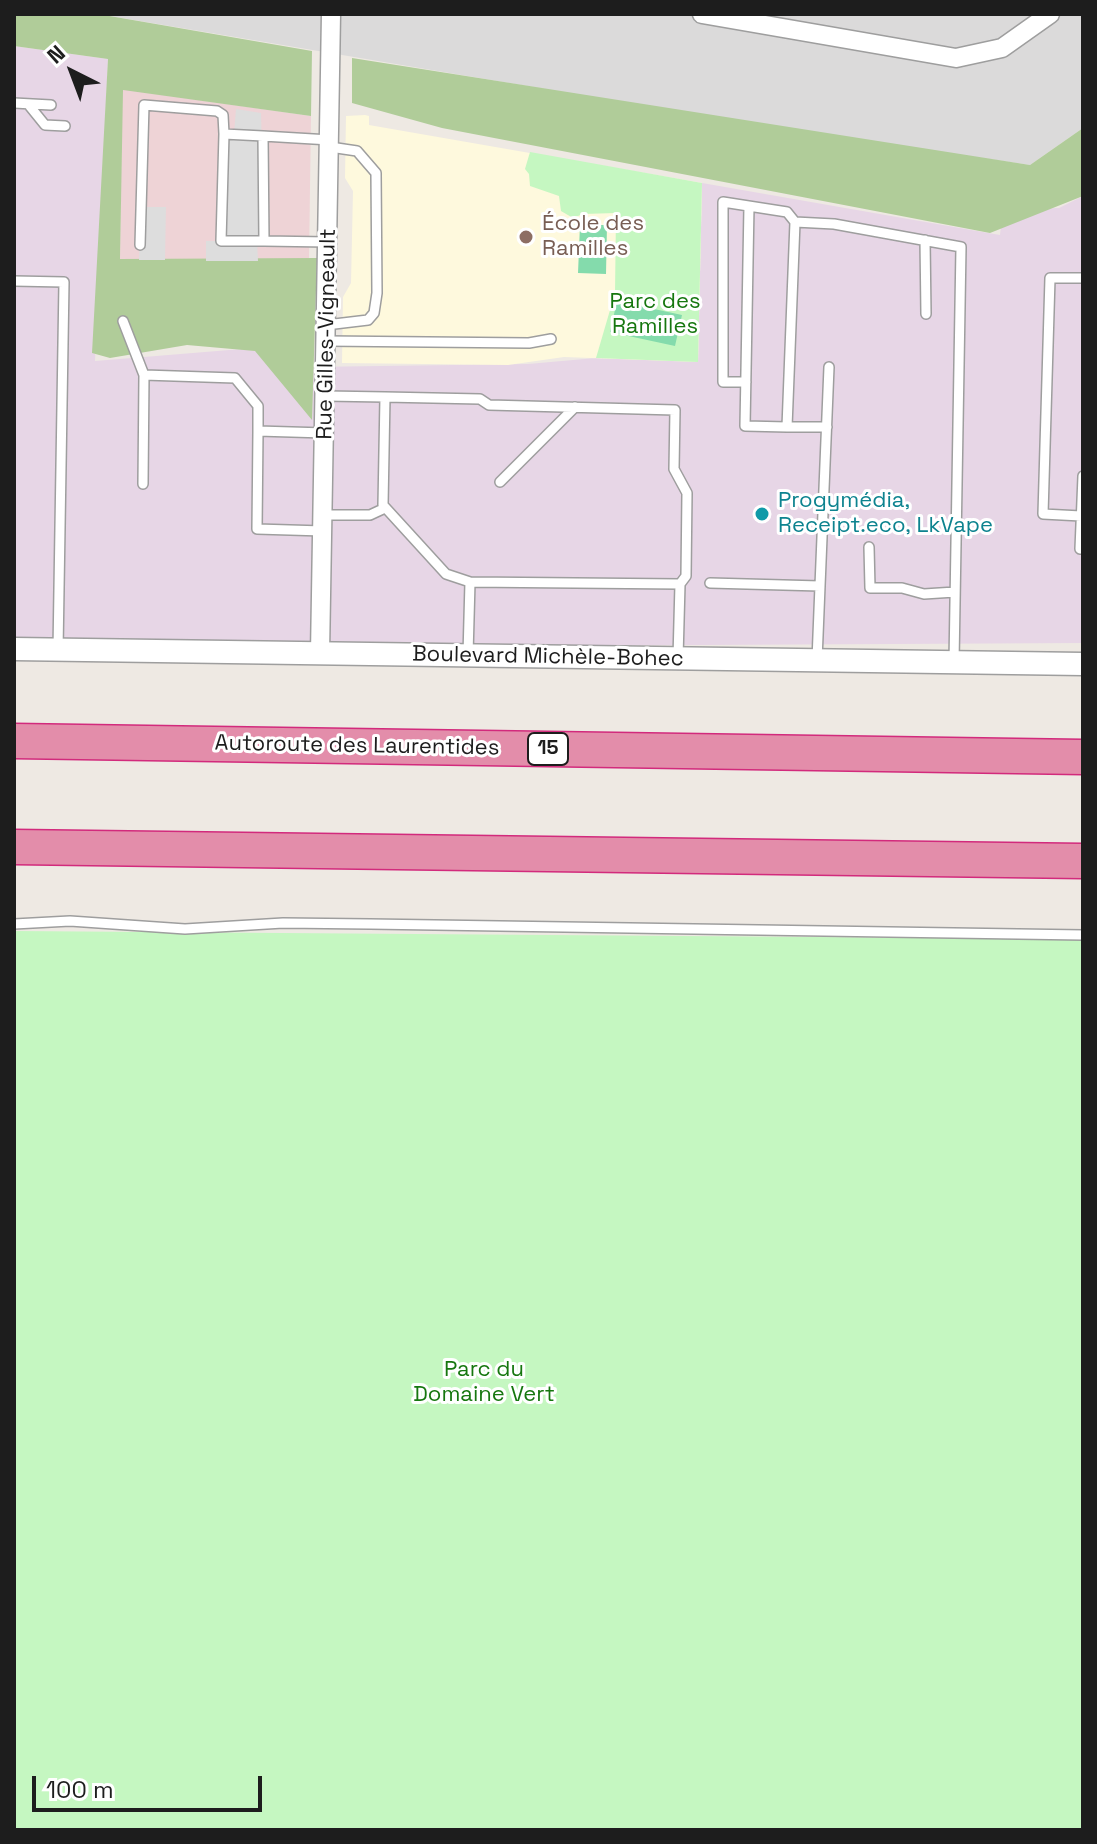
<!DOCTYPE html>
<meta charset="utf-8">
<style>
body{margin:0}
#map{position:relative;width:1097px;height:1844px;overflow:hidden;background:#eee9e3;font-family:"Space Grotesk",sans-serif}
canvas{display:block}
.frame{position:absolute;inset:0;border:16px solid #1d1d1d;pointer-events:none}
.north{position:absolute;left:32px;top:32px;width:80px;height:80px;-webkit-text-stroke:6px #fff;paint-order:stroke;rotate:318deg;font-size:22px;font-weight:700;line-height:32px;text-align:center;color:#1d1d1d}
.north::after{content:'';display:block;margin:auto;width:28px;height:36px;background:#1d1d1d;clip-path:polygon(50% 0,100% 100%,50% 72%,0 100%)}
.scale{position:absolute;left:32px;top:1776px;width:230px;height:36px;box-sizing:border-box;border:4px solid #1d1d1d;border-top:0;padding-left:10px;font-size:24px;line-height:28px;white-space:nowrap;color:#1d1d1d;-webkit-text-stroke:6px #fff;paint-order:stroke}
</style>
<div id="map">
<canvas width="1097" height="1844"></canvas>
<div class="frame"></div>
<div class="north">N</div>
<div class="scale">100 m</div>
</div>
<script>
const ctx = document.querySelector('canvas').getContext('2d');
ctx.lineJoin = 'round';
function fill(path, color) { ctx.fillStyle = color; ctx.fill(path, 'evenodd'); }
const poly = rows => new Path2D(rows.map(r => 'M' + r).join(''));
function stroke(path, color, width, dash) { ctx.strokeStyle = color; ctx.lineWidth = width; ctx.lineCap = dash ? 'butt' : 'round'; ctx.setLineDash(dash || []); ctx.stroke(path); }
function label(font, color, halo, rows, align = 'center') {
  ctx.font = font + ' "Space Grotesk",sans-serif'; ctx.lineWidth = 6; ctx.setLineDash([]); ctx.textBaseline = 'middle'; ctx.strokeStyle = halo; ctx.fillStyle = color; for (const [text, x, y, turn = 0] of rows) {
    ctx.save(); ctx.translate(x, y); ctx.rotate((+turn || 0) * Math.PI / 180); ctx.textAlign = isNaN(turn) ? turn : align; if (halo) ctx.strokeText(text, 0, 0); ctx.fillText(text, 0, 0); ctx.restore();
  }
}
fill(poly([
 [98,14,1083,14,1083,128,1030,165,777,128]
]), '#dbdada');
fill(poly([
 [122,89,311,116,309,259,120,260]
]), '#eed3d6');
fill(poly([
 [14,46,108,59,95,361,266,347,308,367,528,364,596,358,698,361,702,183,1000,235,1003,209,1059,208,1083,196,1083,643,321,647,14,639]
]), '#e7d6e6');
fill(poly([
 [365,115,369,116,369,125,702,183,698,362,564,357,508,365,342,363,343,297,351,283,353,191,345,178,346,116]
]), '#fef9dd');
fill(poly([
 [14,14,98,14,312,51,311,116,123,90,120,259,317,258,312,420,255,351,187,345,110,358,92,353,108,59,14,46],
 [352,58,1030,165,1083,128,1083,196,990,233,442,128,352,103]
]), '#b0cc99');
fill(poly([
 [530,152,702,183,698,362,596,358,615,293,616,213,583,214,573,218,561,211,559,196,530,186,529,174,525,169],
 [14,931,1083,939,1083,1830,14,1830]
]), '#c5f7c1');
fill(poly([
 [580,225,607,225,606,274,578,273],
 [617,301,682,315,675,346,610,332]
]), '#84dbac');
fill(poly([
 [236,109,261,113,264,241,257,241,258,261,206,261,206,241,221,241,224,134,234,134],
 [141,207,166,207,165,260,139,260]
]), '#ddd');
const service = poly([
 [14,103,51,105],
 [28,104,45,125,65,126],
 [263,136,224,134,221,241,264,241],
 [749,206,745,426,787,427],
 [925,240,926,314],
 [328,242,264,241,263,136,330,140],
 [140,245,144,105,217,111,223,115,224,134],
 [14,281,64,282,58,650],
 [123,321,144,375],
 [326,325,368,320,374,313,377,293,376,173,357,151,330,147],
 [326,341,529,343,551,339],
 [746,382,723,382,723,202,787,212,795,222],
 [326,396,385,397,383,505,446,574,470,582],
 [385,397,480,399,489,405,675,410,674,469,687,493,686,576,680,584],
 [827,427,787,427,795,222,834,224,961,247,954,662],
 [1083,476,1080,549,1083,549],
 [500,482,575,407],
 [143,484,144,375,235,378,258,406,258,431],
 [324,515,370,515,385,508],
 [1081,516,1043,514,1050,278,1083,278],
 [323,531,257,529,258,431,325,433],
 [869,547,870,588,902,588,924,594,955,592],
 [710,583,820,586,817,660],
 [820,586,829,367],
 [468,655,470,582,680,584,678,658],
 [14,924,70,921,185,929,283,923,370,924,1083,935]
]);
const minor = poly([
 [702,14,956,58,1002,48,1050,14],
 [320,653,331,14]
]);
const tertiary = poly([
 [14,649,1083,664]
]);
const motorway = poly([
 [14,741,1083,757],
 [14,847,1083,861]
]);
stroke(service, '#9e9e9e', 12);
stroke(minor, '#9e9e9e', 21);
stroke(tertiary, '#9e9e9e', 25);
stroke(motorway, '#d22a7c', 37);
stroke(service, '#fff', 9);
stroke(minor, '#fff', 18);
stroke(tertiary, '#fff', 22);
stroke(motorway, '#e38daa', 34);
for (const [x, y, r, color] of [
 [526,237,8,"#8d6e63"],
 [762,514,8,"#0f9aa8"]
]) { const dot = new Path2D(); dot.arc(x, y, r, 0, 2 * Math.PI); ctx.fillStyle = color; ctx.fill(dot); stroke(dot, '#fff', 3); }
for (const [x, y, w] of [
 [548,749,40]
]) { const box = new Path2D(); box.roundRect(x - w / 2, y - 16, w, 32, 6); ctx.fillStyle = '#fff'; ctx.fill(box); stroke(box, '#1d1d1d', 2); }
label('bold 20px', '#1d1d1d', null, [
 ["15",548,749]
]);
label('22px', '#785e54', '#fff', [
 ["École des",542,224],
 ["Ramilles",542,249]
], 'left');
label('22px', '#16770f', '#fff', [
 ["Parc des",655,302],
 ["Ramilles",655,327],
 ["Parc du",484,1370],
 ["Domaine Vert",484,1395]
]);
label('22px', '#1d1d1d', '#fff', [
 ["Rue Gilles-Vigneault",327,334,-89],
 ["Boulevard Michèle-Bohec",548,657,1],
 ["Autoroute des Laurentides",357,746,1]
]);
label('22px', '#0d838f', '#fff', [
 ["Progymédia,",778,501],
 ["Receipt.eco, LkVape",778,526]
], 'left');
</script>
